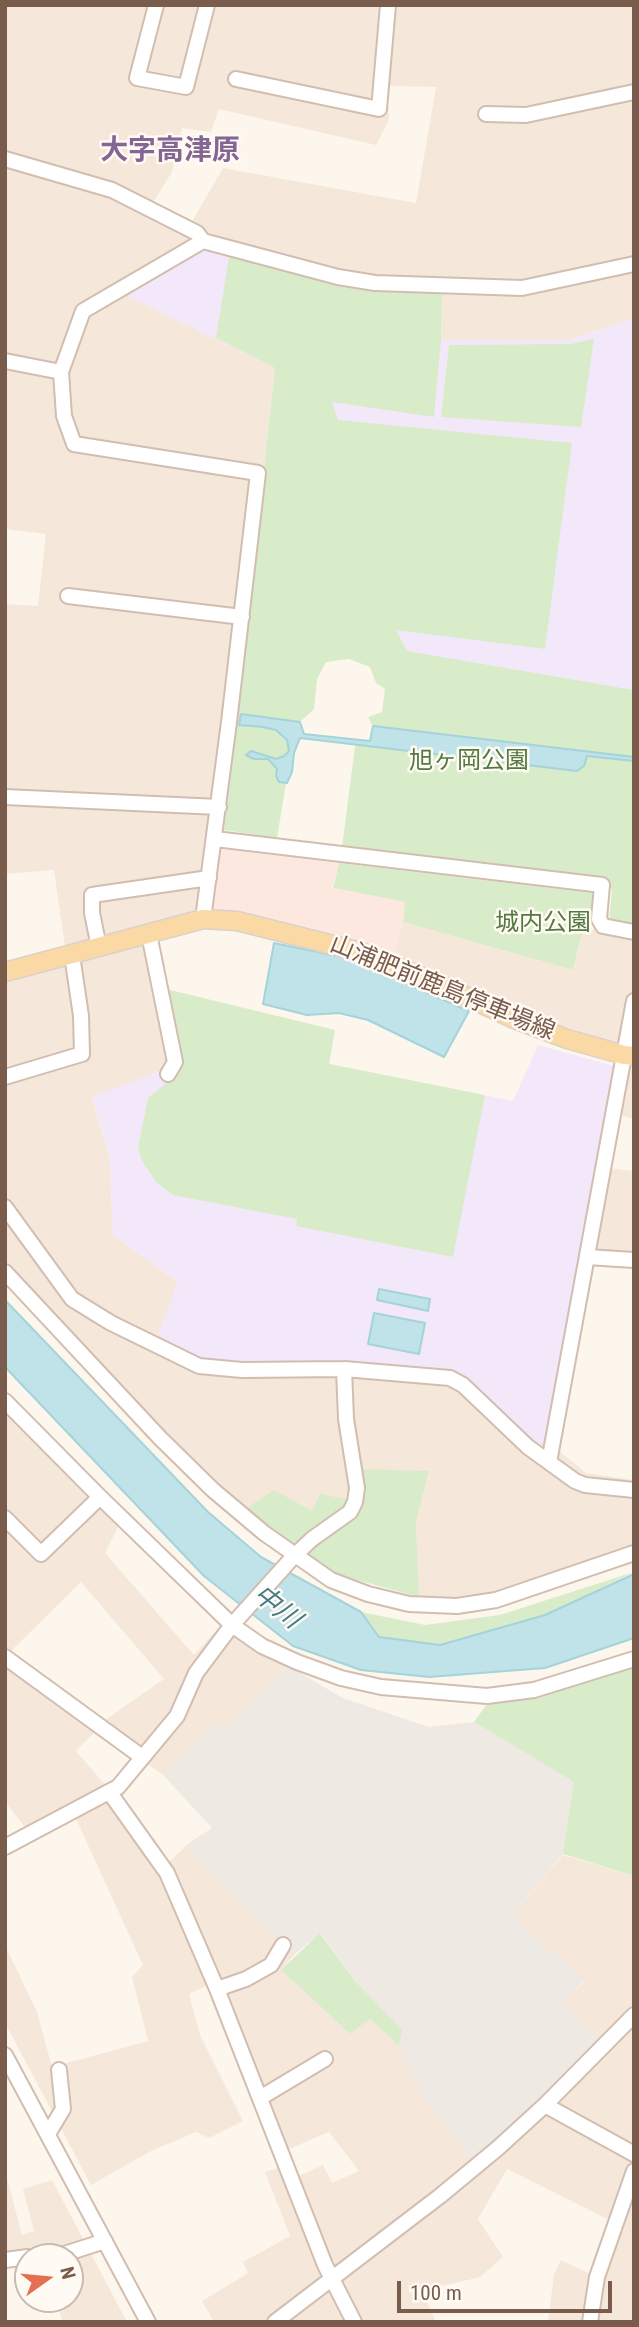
<!DOCTYPE html>
<meta charset="utf-8">
<style>
body{margin:0}
#map{position:relative;width:639px;height:2327px;overflow:hidden;background:#fdf6ec;font-family:"Roboto Condensed",sans-serif}
canvas{display:block}
.frame{position:absolute;inset:0;border:7px solid #7a5c4d;pointer-events:none}
.north{position:absolute;left:14px;top:2243px;width:70px;height:70px;box-sizing:border-box;background:#fffaf3;border:2px solid #cabbb1;border-radius:50%;rotate:75deg;font-size:19px;font-weight:700;line-height:28px;text-align:center;color:#7a5c4d}
.north::after{content:'';display:block;margin:auto;width:24px;height:32px;background:#e76f51;clip-path:polygon(50% 0,100% 100%,50% 72%,0 100%)}
.scale{position:absolute;left:397px;top:2281px;width:215px;height:32px;box-sizing:border-box;border:4px solid #7a5c4d;border-top:0;padding-left:9px;font-size:21px;line-height:24px;white-space:nowrap;color:#7a5c4d;-webkit-text-stroke:5px #fffaf3;paint-order:stroke}
</style>
<div id="map">
<canvas width="639" height="2327"></canvas>
<div class="frame"></div>
<div class="north">N</div>
<div class="scale">100 m</div>
</div>
<script>
const ctx = document.querySelector('canvas').getContext('2d');
ctx.lineJoin = 'round';
function fill(path, color) { ctx.fillStyle = color; ctx.fill(path, 'evenodd'); }
const poly = rows => new Path2D(rows.map(r => 'M' + r).join(''));
function stroke(path, color, width, dash) { ctx.strokeStyle = color; ctx.lineWidth = width; ctx.lineCap = dash ? 'butt' : 'round'; ctx.setLineDash(dash || []); ctx.stroke(path); }
function label(font, color, halo, rows, align = 'center') {
  ctx.font = font + ' "Roboto Condensed","Noto Sans JP",sans-serif'; ctx.lineWidth = 5; ctx.setLineDash([]); ctx.textBaseline = 'middle'; ctx.strokeStyle = halo; ctx.fillStyle = color; for (const [text, x, y, turn = 0] of rows) {
    ctx.save(); ctx.translate(x, y); ctx.rotate((+turn || 0) * Math.PI / 180); ctx.textAlign = isNaN(turn) ? turn : align; if (halo) ctx.strokeText(text, 0, 0); ctx.fillText(text, 0, 0); ctx.restore();
  }
}
fill(poly([
 [5,5,634,5,634,319,568,340,441,340,442,294,376,291,331,284,203,249,127,295,275,368,224,830,209,913,65,947,54,870,5,874,5,604,38,606,46,534,5,529],
 [387,86,436,87,416,203,223,168,190,225,151,206,172,172,182,128,211,132,219,109,376,145,389,120],
 [609,921,634,924,634,1047,625,1047,567,1031,514,1010,393,954,403,922,573,970,581,936],
 [157,940,181,1063,92,1098,110,1160,113,1235,178,1282,449,1372,547,1441,586,1473,634,1480,634,1563,538,1594,462,1613,419,1610,416,1522,429,1471,361,1502,313,1511,244,1510,188,1458,5,1266,5,982],
 [628,1065,634,1065,634,1119,619,1115],
 [609,1168,634,1171,634,1258,593,1255],
 [5,1411,118,1527,105,1553,194,1655,223,1623,288,1666,228,1728,217,1724,163,1775,98,1729,76,1751,114,1795,165,1866,189,1843,193,1854,295,1954,281,1970,350,2034,370,2019,399,2046,425,2098,563,2004,584,1982,512,1915,563,1855,634,1876,634,2322,548,2322,554,2274,561,2260,592,2275,611,2221,507,2169,478,2219,503,2257,480,2277,422,2291,436,2322,214,2322,202,2301,248,2273,243,2262,290,2236,265,2172,284,2166,290,2180,323,2165,332,2183,359,2171,329,2132,285,2151,217,1981,189,1994,200,2035,243,2121,209,2138,196,2132,149,2152,91,2185,5,2023,5,1945,37,2012,52,2067,148,2041,132,1977,143,1965,76,1819,33,1837,5,1802],
 [81,1582,164,1679,102,1722,11,1651],
 [5,2170,22,2235,34,2231,23,2189,52,2180,127,2322,62,2322,57,2299,70,2299,70,2257,28,2257,5,2263]
]), '#f5e8da');
fill(poly([
 [221,849,339,863,332,888,405,902,403,922,393,954,305,928,209,913]
]), '#fde8e0');
fill(poly([
 [288,1666,343,1698,429,1727,474,1722,575,1782,563,1854,512,1915,584,1981,563,2004,599,2040,519,2117,470,2160,425,2098,399,2046,401,2030,355,1981,321,1933,295,1954,193,1854,189,1843,212,1828,163,1775,218,1723,228,1728]
]), '#efe9e4');
fill(poly([
 [203,249,331,284,376,291,442,293,441,340,568,340,634,319,634,690,346,642,275,368,126,295],
 [335,1030,329,1064,513,1101,538,1045,618,1067,547,1441,539,1445,530,1440,463,1377,198,1360,158,1334,178,1282,113,1235,110,1160,92,1097,181,1063]
]), '#f3e8fa');
fill(poly([
 [229,257,331,284,376,291,442,293,441,340,434,417,332,402,338,420,572,443,545,649,396,630,407,651,634,690,634,924,609,921,612,891,608,879,342,847,355,746,372,746,373,727,368,717,382,712,385,689,376,683,370,667,349,659,326,662,317,679,314,709,300,722,296,722,277,838,224,830,275,368,216,338],
 [594,339,581,427,441,417,449,345,569,344],
 [339,863,593,893,590,929,581,936,573,970,403,922,405,902,333,888],
 [166,989,335,1030,329,1064,485,1095,453,1257,296,1226,297,1219,173,1195,158,1184,142,1161,138,1148,148,1098,175,1076,181,1063],
 [360,1469,429,1471,416,1522,419,1597,335,1574,244,1510,274,1490,312,1511,320,1494,360,1502],
 [634,1572,545,1615,440,1645,379,1637,361,1612,425,1625,500,1615],
 [634,1666,634,1876,563,1854,574,1782,474,1722,487,1704,541,1697],
 [320,1933,355,1981,402,2030,399,2046,370,2019,350,2034,281,1970]
]), '#d8ecc9');
const water = poly([
 [241,714,300,722,304,734,370,741,373,726,634,757,634,761,587,756,584,766,577,771,300,738,294,753,292,772,287,783,279,782,276,776,277,769,268,759,254,759,246,755,251,751,276,759,284,756,289,751,287,740,276,730,263,727,239,725,241,714],
 [274,943,347,958,469,1011,444,1057,368,1020,339,1013,307,1015,263,1004,274,943],
 [379,1289,430,1299,428,1311,377,1300,379,1289],
 [5,1300,208,1512,261,1557,361,1612,379,1637,440,1645,545,1615,634,1574,634,1638,545,1668,429,1677,361,1670,293,1646,204,1576,5,1367,5,1300],
 [374,1313,425,1323,419,1354,368,1344,374,1313]
]);
fill(water, '#bfe3e8');
stroke(water, '#a5d3da', 2);
const minor = poly([
 [156,5,137,78,186,87,207,5],
 [236,79,379,109,388,5],
 [486,114,526,115,634,92],
 [5,159,112,190,197,233,203,241,338,277,375,283,522,288,634,264],
 [203,241,83,311,61,372,64,416,74,444,258,473,229,722,203,919],
 [5,361,61,372],
 [68,596,242,617],
 [5,797,219,807],
 [215,839,602,885,599,919,603,926,634,932],
 [149,934,175,1062,168,1074],
 [99,947,92,913,92,895,209,878],
 [5,1077,82,1054,81,1016,72,955],
 [5,1207,72,1299,111,1323,199,1366,242,1370,344,1369,450,1378,463,1385,528,1447,575,1481,585,1485,634,1490],
 [587,1257,634,1260],
 [5,1272,160,1438,213,1490,264,1533,331,1580,368,1594,409,1604,457,1606,496,1600,634,1553],
 [5,1401,100,1497,232,1625,262,1646,297,1662,341,1678,381,1687,487,1696,534,1690,634,1659],
 [549,1462,634,1001],
 [5,1518,41,1554,100,1497],
 [5,1657,142,1757],
 [110,1793,167,1873,217,1989,325,2265,354,2322],
 [5,1847,118,1787,177,1716,196,1673,232,1625,294,1556,312,1539,350,1512,355,1502,357,1488,346,1419,344,1369],
 [217,1989,246,1979,271,1965,283,1945],
 [5,2055,148,2322],
 [260,2098,325,2059],
 [545,2105,634,2154],
 [48,2134,63,2109,59,2070],
 [55,2257,105,2241],
 [5,2260,28,2257],
 [275,2322,440,2196,498,2148,545,2105,634,2015],
 [590,2322,597,2277,634,2171]
]);
const major = poly([
 [5,972,203,919,237,921,361,952,444,986,514,1019,567,1039,624,1055,634,1056]
]);
stroke(minor, '#d1beb0', 18);
stroke(major, '#dad1cd', 21);
stroke(minor, '#fff', 14);
stroke(major, '#fbd9a5', 18);
label('24px', '#537a41', '#fffaf3', [
 ["旭ヶ岡公園",469,762],
 ["城内公園",543,924]
]);
label('24px', '#7a5c4d', '#fffaf3', [
 ["山浦肥前鹿島停車場線",442,989,22]
]);
label('italic 26px', '#437c86', '#fffaf3', [
 ["中川",276,1608,39]
]);
label('bold 28px', '#846695', '#fffaf3', [
 ["大字高津原",170,152]
]);
</script>
